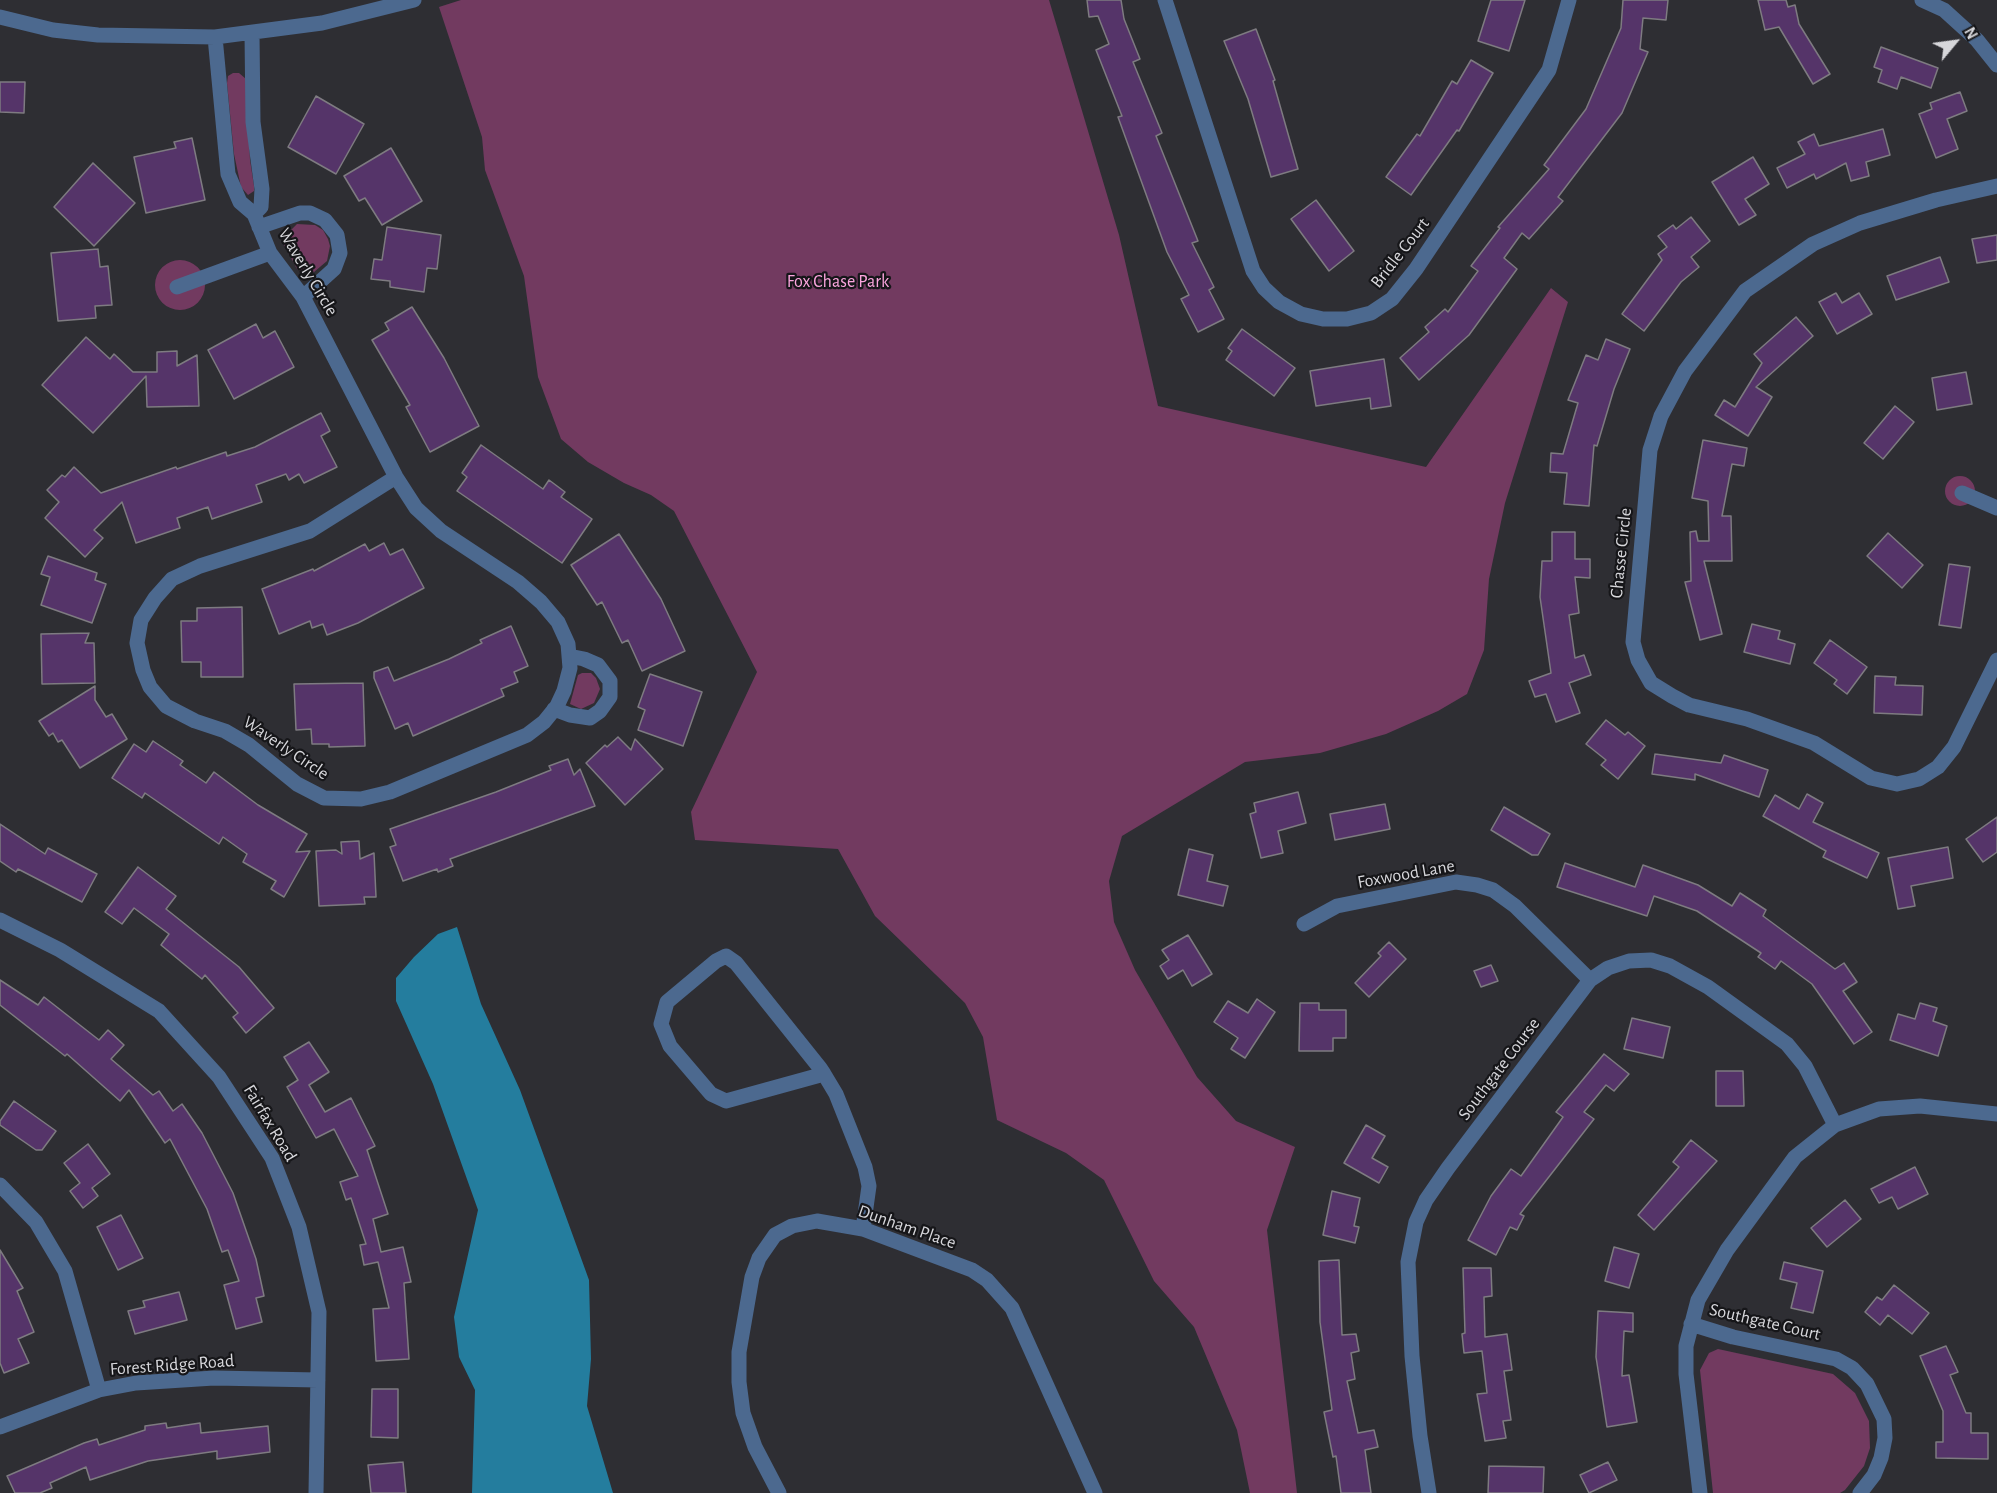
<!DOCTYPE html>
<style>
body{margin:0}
#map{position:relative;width:1997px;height:1493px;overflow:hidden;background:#2e2e33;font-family:"Alegreya Sans",sans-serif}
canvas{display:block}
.north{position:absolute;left:1925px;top:12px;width:60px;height:60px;-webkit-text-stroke:4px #161619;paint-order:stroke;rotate:61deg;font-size:16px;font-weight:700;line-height:24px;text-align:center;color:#d7d7db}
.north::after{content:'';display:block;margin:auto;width:21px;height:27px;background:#d7d7db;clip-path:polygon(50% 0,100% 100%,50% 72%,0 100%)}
</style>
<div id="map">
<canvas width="1997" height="1493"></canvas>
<div class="north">N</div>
</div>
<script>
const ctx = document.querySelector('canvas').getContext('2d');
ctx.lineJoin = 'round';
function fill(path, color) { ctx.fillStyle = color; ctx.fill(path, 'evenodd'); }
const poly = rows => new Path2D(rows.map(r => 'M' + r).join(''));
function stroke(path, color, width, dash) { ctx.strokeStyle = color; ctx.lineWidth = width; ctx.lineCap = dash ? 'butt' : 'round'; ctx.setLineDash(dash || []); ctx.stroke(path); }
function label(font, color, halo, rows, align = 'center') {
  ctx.font = font + ' "Alegreya Sans",sans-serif'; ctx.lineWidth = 4.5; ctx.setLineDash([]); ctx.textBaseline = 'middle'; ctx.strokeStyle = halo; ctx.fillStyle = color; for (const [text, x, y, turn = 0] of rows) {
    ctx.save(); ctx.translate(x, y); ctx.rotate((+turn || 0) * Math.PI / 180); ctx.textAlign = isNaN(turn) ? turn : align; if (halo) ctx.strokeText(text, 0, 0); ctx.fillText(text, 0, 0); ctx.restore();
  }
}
fill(poly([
 [461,0,1049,0,1119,235,1158,406,1426,467,1551,288,1568,302,1505,503,1489,579,1484,650,1467,694,1438,711,1386,734,1320,753,1245,762,1122,836,1109,881,1114,922,1135,970,1197,1077,1236,1121,1295,1147,1267,1230,1297,1493,1250,1493,1237,1430,1194,1327,1154,1281,1104,1180,1066,1153,997,1120,983,1037,965,1003,875,916,838,849,695,840,691,812,757,672,674,511,651,495,624,483,588,462,561,439,538,377,524,276,485,170,482,137,439,7],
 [233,73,239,73,246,79,250,160,254,186,254,191,248,195,241,187,234,154,227,83,228,76],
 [297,224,315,225,323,230,328,239,330,246,327,261,314,272,305,273,297,269,283,243,284,237],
 '155 285a25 25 0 1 1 50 0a25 25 0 1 1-50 0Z',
 '1945 491a15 15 0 1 1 30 0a15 15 0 1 1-30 0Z',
 [582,673,591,673,596,678,600,689,594,703,581,709,570,704,578,675],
 [1718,1349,1833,1374,1855,1393,1869,1421,1870,1448,1864,1466,1845,1490,1840,1493,1713,1493,1700,1370,1709,1353]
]), '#723a60');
fill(poly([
 [457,927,481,1004,520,1090,589,1280,591,1359,587,1406,613,1493,472,1493,475,1390,459,1357,454,1317,478,1210,433,1084,396,1001,396,978,414,957,438,934]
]), '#247d9e');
const building = poly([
 [1087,0,1121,0,1124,19,1140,59,1133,62,1162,133,1156,136,1198,241,1192,243,1214,287,1209,290,1224,319,1198,332,1181,299,1189,295,1167,252,1118,117,1122,116,1096,50,1109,44,1098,16,1089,17,1087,0],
 [1491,0,1525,0,1509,51,1478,41,1491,0],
 [1623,0,1668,0,1666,20,1643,18,1640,49,1648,52,1622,113,1558,197,1563,201,1529,239,1522,233,1504,258,1517,269,1469,335,1419,380,1400,358,1429,332,1425,327,1445,309,1448,312,1478,271,1471,266,1500,228,1498,227,1549,169,1544,165,1586,109,1621,28,1623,0],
 [1758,0,1786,0,1788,7,1795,5,1799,24,1830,74,1813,84,1779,27,1765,30,1758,0],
 [1256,29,1275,80,1273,81,1298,169,1271,177,1248,99,1224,41,1256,29],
 [1881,47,1938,68,1931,88,1901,77,1897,89,1878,82,1882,70,1874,67,1881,47],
 [1471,60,1493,73,1459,131,1457,130,1411,195,1386,177,1417,134,1420,136,1452,81,1457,84,1471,60],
 [0,82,25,82,24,113,0,112,0,82],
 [1960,92,1967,111,1947,119,1958,149,1936,158,1919,114,1932,109,1930,103,1960,92],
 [316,96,364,124,336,174,288,147,316,96],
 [1883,129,1890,155,1866,162,1869,176,1851,181,1846,163,1816,179,1814,174,1787,188,1777,168,1805,154,1798,142,1814,134,1819,146,1883,129],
 [192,138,205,200,146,213,134,157,176,148,174,142,192,138],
 [391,148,422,201,382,225,365,198,359,201,344,176,391,148],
 [1753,157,1769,184,1745,199,1756,215,1739,225,1712,182,1753,157],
 [93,163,135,203,94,246,54,207,93,163],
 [1316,200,1354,251,1329,271,1291,219,1316,200],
 [1691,217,1710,241,1691,257,1699,267,1681,282,1644,331,1622,314,1662,260,1658,254,1667,247,1658,236,1673,225,1676,229,1691,217],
 [387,227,441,235,437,269,427,268,424,292,390,287,390,281,371,279,374,259,382,260,387,227],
 [1997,235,1997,260,1977,263,1972,239,1997,235],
 [98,249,100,267,108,266,112,305,95,306,96,318,58,321,51,253,98,249],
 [1940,257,1949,282,1896,300,1887,276,1940,257],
 [1836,293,1842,303,1859,293,1872,314,1837,334,1819,302,1836,293],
 [412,307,444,358,479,426,430,452,406,407,410,405,372,340,389,330,385,323,412,307],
 [1796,317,1813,336,1756,387,1772,397,1748,436,1715,415,1724,400,1735,407,1762,363,1754,354,1796,317],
 [256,324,263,338,275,331,294,367,234,399,208,350,256,324],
 [1242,329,1295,368,1274,396,1226,360,1232,351,1228,348,1242,329],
 [86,337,110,359,114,354,133,372,157,372,157,352,177,351,177,366,197,355,199,406,147,407,146,376,93,433,42,385,86,337],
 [1606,339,1630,349,1614,389,1597,446,1594,445,1589,506,1564,504,1567,473,1550,472,1551,453,1563,454,1578,403,1568,400,1586,355,1598,360,1606,339],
 [1384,359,1391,406,1371,409,1370,398,1316,406,1310,371,1384,359],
 [1966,372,1972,404,1937,410,1932,378,1966,372],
 [1895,406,1914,422,1883,459,1864,443,1895,406],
 [321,413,330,431,321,436,337,467,304,483,299,474,289,480,286,474,256,485,262,502,212,519,208,507,177,518,180,528,136,543,122,502,94,530,103,538,85,557,45,518,59,502,47,490,62,475,65,477,74,467,101,493,176,467,177,469,226,452,227,456,255,447,321,413],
 [1703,440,1747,448,1744,466,1732,464,1722,516,1731,516,1732,561,1704,561,1722,634,1700,640,1685,582,1691,581,1690,532,1696,531,1698,541,1709,541,1708,501,1692,498,1703,440],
 [481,445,543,489,549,480,565,492,561,497,592,519,562,563,457,491,467,477,462,473,481,445],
 [1552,532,1575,532,1575,559,1590,559,1590,578,1575,577,1579,613,1569,615,1575,658,1584,655,1591,675,1569,683,1580,713,1556,722,1546,694,1535,697,1529,681,1551,673,1540,597,1542,561,1552,561,1552,532],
 [1888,533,1923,565,1902,588,1867,556,1888,533],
 [619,534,661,599,685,651,642,671,628,640,622,643,602,602,597,605,571,565,619,534],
 [384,543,390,555,403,549,424,588,358,623,327,635,323,624,312,628,310,621,279,634,262,589,313,569,314,571,365,544,369,551,384,543],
 [48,556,97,573,95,580,106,584,92,623,41,605,50,577,41,574,48,556],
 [1949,564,1970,567,1961,628,1939,625,1949,564],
 [242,607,243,677,201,677,201,662,182,662,181,621,197,621,197,608,242,607],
 [1752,624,1780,631,1778,639,1795,644,1790,664,1744,652,1752,624],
 [511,626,528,666,514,672,518,682,501,689,504,696,413,736,408,723,395,729,374,678,374,672,388,667,394,681,449,659,482,643,480,640,511,626],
 [89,633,85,643,94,643,95,683,42,684,41,634,89,633],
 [1830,640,1867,667,1847,694,1834,684,1837,680,1814,663,1830,640],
 [650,674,702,692,683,746,638,730,645,710,638,707,650,674],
 [1875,676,1896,677,1895,685,1923,686,1922,715,1874,713,1875,676],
 [363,683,365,746,329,747,329,744,312,744,311,729,296,730,294,684,363,683],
 [95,686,95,700,106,717,112,714,127,739,80,768,62,740,58,742,53,733,49,736,39,721,95,686],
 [1606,720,1625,735,1628,732,1645,746,1618,779,1601,765,1606,760,1586,744,1606,720],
 [618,737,631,750,635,739,663,769,625,805,586,763,605,745,607,747,618,737],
 [153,741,183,761,180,765,206,783,214,772,258,805,307,834,296,852,310,851,284,897,271,889,276,881,243,862,247,854,223,837,219,844,145,793,142,798,112,778,134,744,146,752,153,741],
 [1655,754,1721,763,1724,755,1768,770,1759,797,1695,774,1695,780,1652,774,1655,754],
 [568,759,574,775,580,769,595,806,450,859,453,866,438,872,437,869,403,881,390,847,396,845,390,829,496,792,551,770,549,766,568,759],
 [1298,792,1306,823,1278,831,1283,853,1261,858,1250,814,1256,812,1254,803,1298,792],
 [1807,794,1823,803,1813,822,1879,853,1867,878,1823,857,1826,851,1763,816,1775,795,1799,809,1807,794],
 [1385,804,1390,829,1335,840,1330,814,1385,804],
 [1504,807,1550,834,1538,855,1532,855,1491,830,1504,807],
 [1997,817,1997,852,1983,862,1966,839,1997,817],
 [0,824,45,854,48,848,97,874,82,902,18,869,16,872,0,861,0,824],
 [359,841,360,859,374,853,376,897,364,897,365,904,319,906,316,851,336,850,342,854,341,842,359,841],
 [1948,847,1953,878,1911,886,1915,906,1898,909,1888,858,1948,847],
 [1189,849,1213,855,1207,881,1228,886,1223,906,1178,895,1189,849],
 [1565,863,1635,887,1643,865,1698,885,1732,906,1740,893,1766,910,1763,916,1835,969,1844,963,1857,982,1843,991,1872,1032,1854,1044,1812,984,1781,961,1775,969,1758,957,1761,953,1697,911,1654,896,1647,916,1557,887,1565,863],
 [138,867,176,896,166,909,239,967,274,1008,246,1033,233,1017,238,1013,205,975,202,979,161,945,169,934,134,908,122,924,105,912,138,867],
 [1188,935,1212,974,1192,986,1183,970,1168,979,1160,966,1169,960,1162,950,1188,935],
 [1389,942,1406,959,1369,997,1355,983,1381,956,1378,953,1389,942],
 [1491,965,1498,981,1481,987,1474,971,1491,965],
 [0,980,38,1005,44,997,99,1040,108,1030,124,1045,111,1059,153,1095,159,1091,173,1111,182,1104,202,1133,233,1193,256,1259,264,1296,256,1298,262,1322,236,1329,224,1285,239,1281,228,1250,222,1252,207,1209,170,1139,165,1143,129,1090,120,1101,67,1054,65,1056,0,1005,0,980],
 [1257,999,1275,1012,1245,1058,1231,1049,1238,1038,1214,1022,1228,1001,1248,1013,1257,999],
 [1300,1003,1319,1003,1319,1010,1346,1010,1346,1038,1333,1038,1333,1051,1299,1051,1300,1003],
 [1920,1003,1937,1008,1933,1021,1947,1026,1938,1056,1890,1040,1898,1014,1915,1019,1920,1003],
 [1632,1018,1670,1027,1663,1058,1624,1049,1632,1018],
 [309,1042,329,1072,309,1085,325,1112,351,1098,375,1146,367,1150,388,1214,373,1219,381,1252,403,1247,411,1282,404,1283,409,1359,376,1361,373,1309,389,1308,378,1262,364,1265,360,1245,366,1244,351,1198,346,1200,340,1182,358,1176,334,1129,316,1138,287,1087,298,1080,284,1057,309,1042],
 [1604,1054,1629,1074,1614,1091,1606,1085,1584,1112,1594,1119,1520,1214,1524,1216,1517,1230,1510,1227,1496,1255,1468,1240,1491,1196,1511,1169,1521,1176,1563,1117,1556,1112,1604,1054],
 [1716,1071,1743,1071,1744,1106,1716,1106,1716,1071],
 [14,1101,56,1131,42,1150,36,1150,0,1125,0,1121,14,1101],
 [1366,1125,1385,1136,1372,1158,1388,1167,1379,1183,1344,1163,1366,1125],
 [1691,1140,1717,1161,1654,1230,1638,1215,1679,1167,1673,1162,1691,1140],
 [88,1144,110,1174,92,1188,98,1196,83,1208,70,1191,80,1183,64,1163,88,1144],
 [1915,1167,1928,1194,1898,1209,1892,1197,1879,1203,1871,1189,1915,1167],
 [1332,1191,1360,1198,1354,1226,1359,1227,1355,1243,1323,1235,1332,1191],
 [1845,1200,1861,1219,1827,1247,1811,1228,1845,1200],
 [121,1215,143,1258,118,1270,97,1227,121,1215],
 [1614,1247,1639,1254,1629,1288,1605,1281,1614,1247],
 [0,1250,23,1288,17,1291,34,1332,18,1339,29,1363,4,1373,0,1363,0,1250],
 [1339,1260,1342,1335,1356,1334,1359,1351,1351,1353,1355,1379,1347,1381,1358,1433,1374,1430,1378,1447,1365,1450,1371,1493,1341,1493,1336,1456,1333,1457,1324,1412,1332,1410,1320,1322,1319,1261,1339,1260],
 [1784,1262,1823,1271,1813,1313,1791,1308,1797,1283,1780,1279,1784,1262],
 [1463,1268,1491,1268,1492,1296,1484,1297,1485,1337,1507,1334,1512,1370,1504,1371,1511,1420,1503,1421,1506,1438,1485,1441,1477,1394,1487,1393,1482,1351,1464,1353,1462,1334,1465,1333,1463,1268],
 [1894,1285,1929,1313,1912,1334,1888,1315,1880,1325,1865,1312,1877,1297,1882,1300,1894,1285],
 [179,1292,187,1320,135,1334,128,1311,145,1307,143,1301,179,1292],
 [1598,1311,1633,1313,1633,1332,1624,1331,1622,1376,1629,1375,1637,1422,1607,1427,1596,1357,1598,1311],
 [1946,1346,1958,1372,1950,1375,1966,1413,1971,1413,1971,1433,1988,1433,1988,1459,1936,1458,1936,1442,1943,1442,1943,1411,1920,1356,1946,1346],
 [372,1389,398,1389,398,1438,371,1437,372,1389],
 [166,1423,167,1428,200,1423,201,1433,268,1426,270,1452,217,1459,217,1451,148,1461,90,1480,86,1467,50,1483,52,1488,40,1493,15,1493,7,1476,84,1443,97,1439,99,1445,145,1430,145,1426,166,1423],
 [403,1462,406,1493,371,1493,368,1465,403,1462],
 [1608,1462,1617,1480,1589,1493,1580,1475,1608,1462],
 [1489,1466,1544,1467,1543,1493,1488,1493,1489,1466]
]);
fill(building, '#553469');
stroke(building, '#7e7b81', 1.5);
stroke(poly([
 [1165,0,1253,271,1264,288,1279,302,1301,314,1323,319,1347,319,1371,313,1392,299,1416,269,1549,70,1569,0],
 [1922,0,1944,10,1977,40,1997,65],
 [0,17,53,30,98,35,215,37,322,23,414,0],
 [252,33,253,122,262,189,261,207,254,214],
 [215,37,228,174,240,202,254,214,270,253,303,297,396,477,416,508,441,531,518,582,541,602,558,622,568,644,570,668,564,691,557,706,544,722,527,735,390,792,361,799,324,798,297,784,249,745,225,731,195,721,166,706,150,687,143,670,137,643,141,620,155,598,172,579,200,566,310,531,396,477],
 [1997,186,1936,200,1860,223,1813,244,1745,291,1685,371,1661,416,1650,450,1633,642,1638,660,1651,683,1672,696,1689,705,1747,719,1814,743,1871,778,1897,784,1919,779,1938,767,1954,747,1997,660],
 [259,227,300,213,310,213,325,220,337,235,340,253,334,269,303,297],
 [177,287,270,253],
 [1962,493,1997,508],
 [554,709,570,715,590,718,600,711,610,697,610,681,598,665,584,659,569,656],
 [0,920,60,950,159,1011,219,1077,272,1158,299,1227,319,1312,316,1493],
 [1304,924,1337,906,1456,882,1477,885,1493,890,1515,906,1590,980],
 [824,1074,726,1101,711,1094,670,1046,661,1024,667,1002,716,961,726,956,736,963,820,1068,824,1074,836,1094,865,1167,869,1186,863,1229],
 [0,1185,36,1222,65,1271,99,1390],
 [1691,1324,1733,1337,1836,1359,1852,1368,1867,1384,1884,1419,1885,1438,1881,1458,1874,1475,1860,1493],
 [0,1427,99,1390,136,1383,214,1378,318,1380],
 [779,1493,755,1447,743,1413,739,1382,739,1352,752,1277,759,1258,775,1235,792,1226,817,1221,863,1229,972,1270,987,1280,1012,1308,1095,1493],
 [1429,1493,1420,1436,1412,1356,1408,1262,1416,1222,1426,1200,1448,1168,1590,980,1608,968,1629,961,1651,960,1670,966,1708,987,1787,1044,1805,1066,1835,1125],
 [1700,1493,1686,1374,1686,1346,1698,1300,1727,1250,1795,1157,1835,1125,1879,1109,1920,1106,1997,1114]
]), '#4c698f', 15);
label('18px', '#d7d7db', '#161619', [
 ["Bridle Court",1400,253,-52],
 ["Waverly Circle",308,272,59],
 ["Chasse Circle",1621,553,-84],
 ["Waverly Circle",286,748,34],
 ["Foxwood Lane",1406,874,-10],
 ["Southgate Course",1499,1069,-53],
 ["Fairfax Road",270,1123,59],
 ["Dunham Place",907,1227,19],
 ["Southgate Court",1765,1322,13],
 ["Forest Ridge Road",172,1365,-4]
]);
label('18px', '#fca5de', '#161619', [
 ["Fox Chase Park",838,282]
]);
</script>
